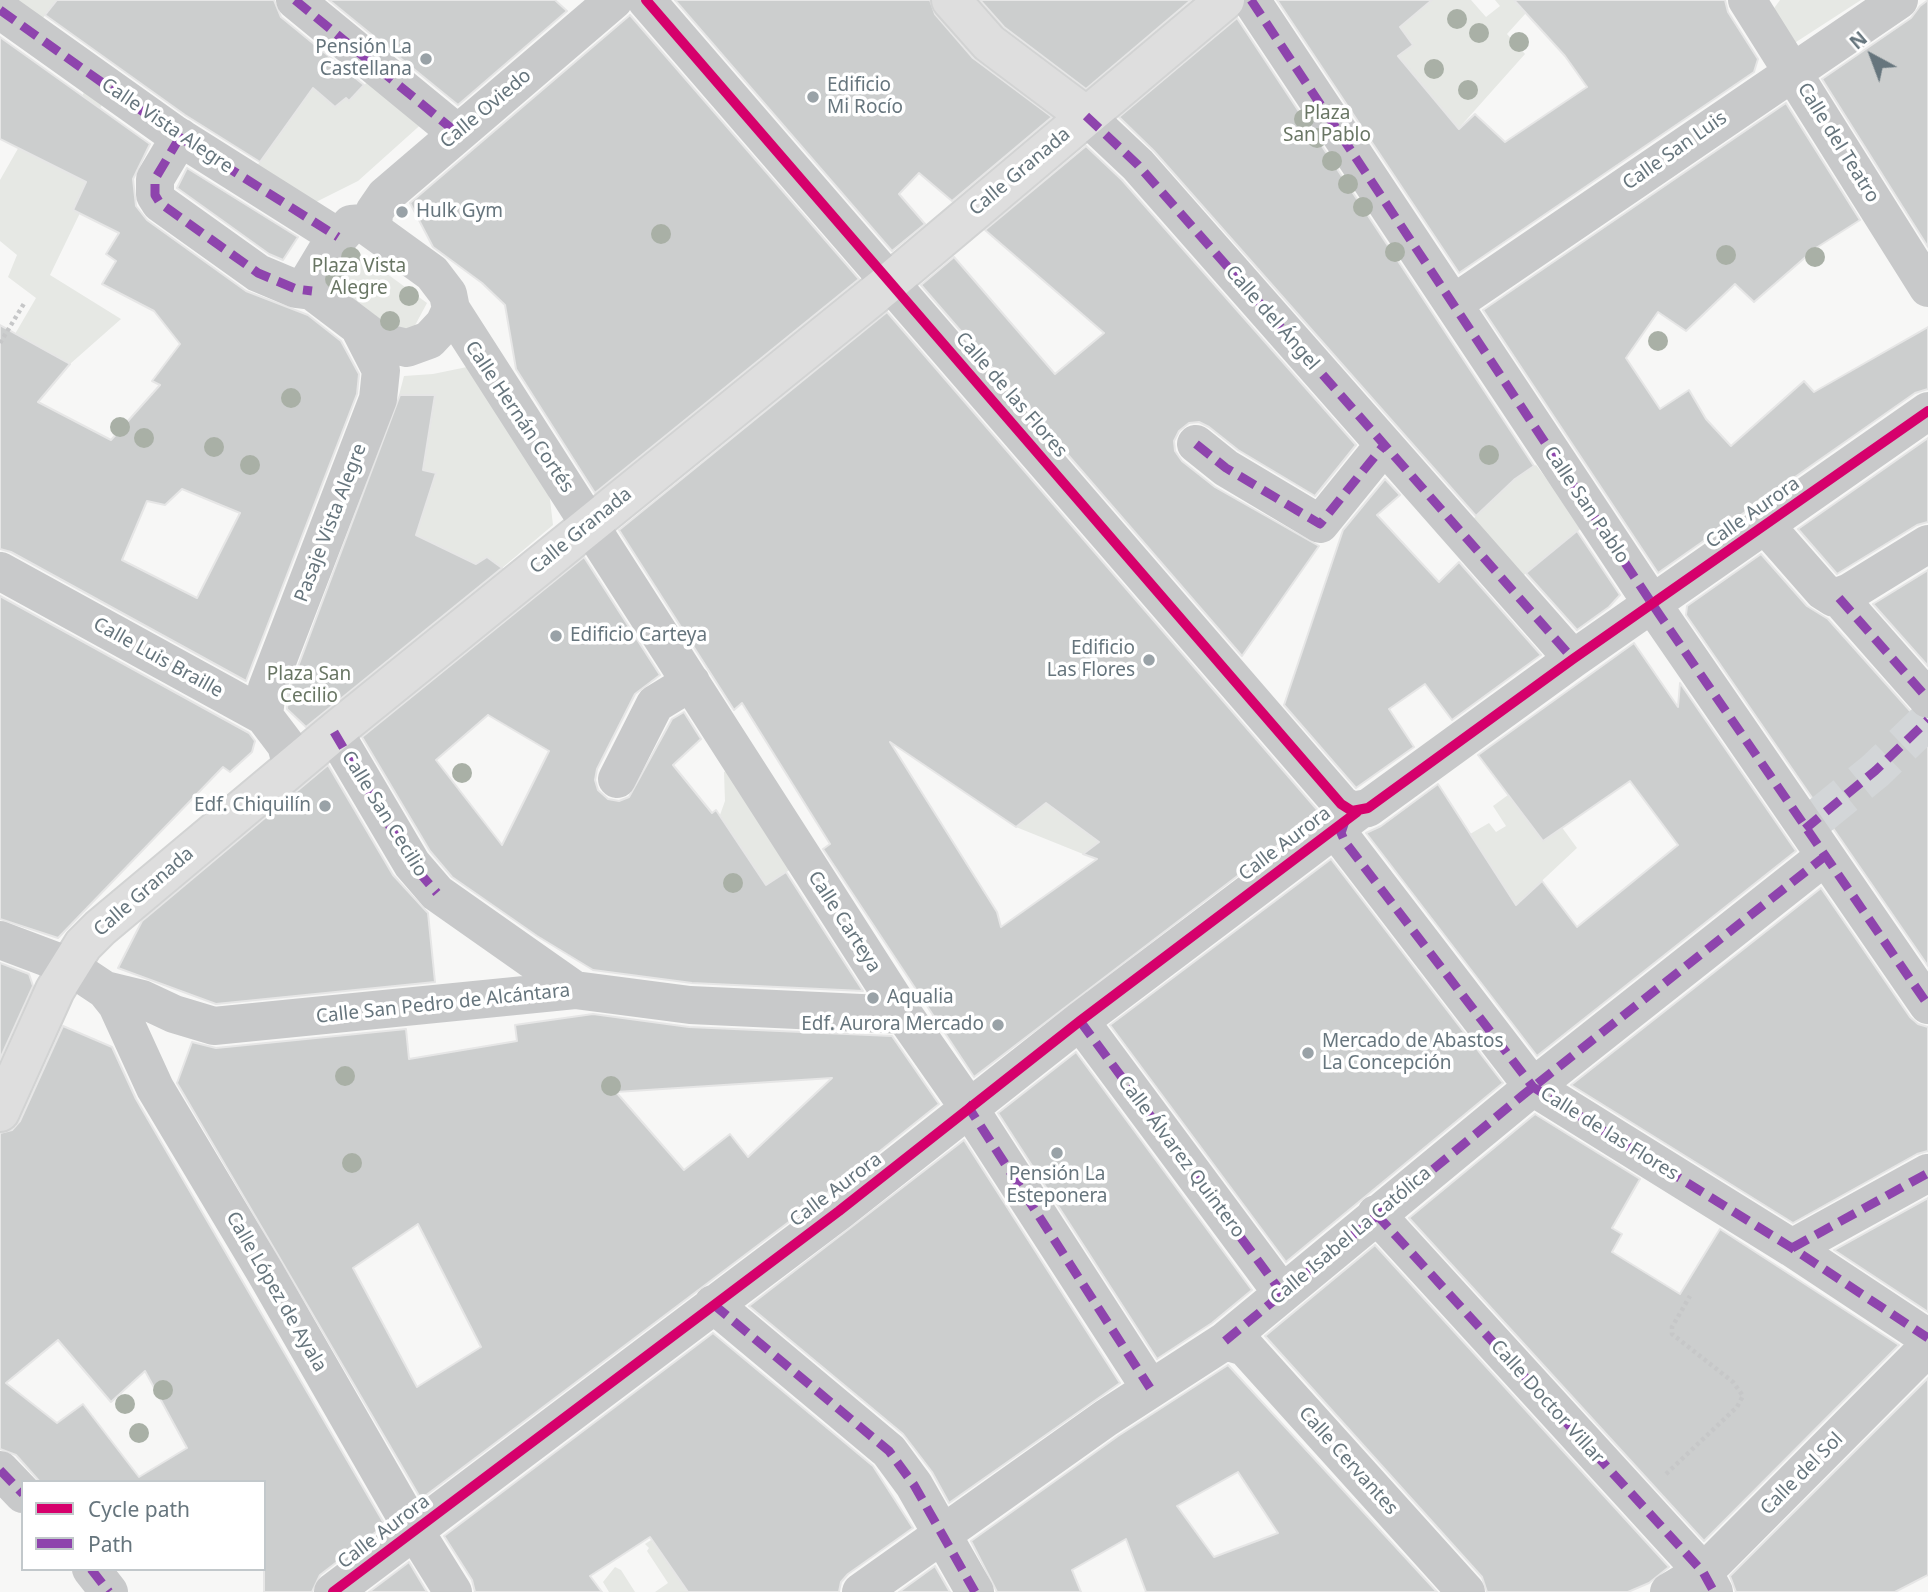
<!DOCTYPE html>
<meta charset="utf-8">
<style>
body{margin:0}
#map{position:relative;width:1928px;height:1592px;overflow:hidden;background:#f7f7f6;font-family:"Noto Sans",sans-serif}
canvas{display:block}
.legend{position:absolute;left:21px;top:1480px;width:245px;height:91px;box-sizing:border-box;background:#fff;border:2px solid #c2c8cb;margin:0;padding:9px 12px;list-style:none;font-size:21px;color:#66757d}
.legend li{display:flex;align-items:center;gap:14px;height:35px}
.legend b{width:35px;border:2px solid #c2c8cb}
.north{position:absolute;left:1837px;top:21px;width:70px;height:70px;-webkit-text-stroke:5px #fff;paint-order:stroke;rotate:319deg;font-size:19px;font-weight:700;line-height:28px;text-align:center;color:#66757d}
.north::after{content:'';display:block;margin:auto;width:24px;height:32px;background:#66757d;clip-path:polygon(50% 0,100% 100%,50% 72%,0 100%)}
</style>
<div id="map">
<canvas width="1928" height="1592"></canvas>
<ul class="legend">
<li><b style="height:9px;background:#d6006c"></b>Cycle path</li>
<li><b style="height:9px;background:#8e44ad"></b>Path</li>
</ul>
<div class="north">N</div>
</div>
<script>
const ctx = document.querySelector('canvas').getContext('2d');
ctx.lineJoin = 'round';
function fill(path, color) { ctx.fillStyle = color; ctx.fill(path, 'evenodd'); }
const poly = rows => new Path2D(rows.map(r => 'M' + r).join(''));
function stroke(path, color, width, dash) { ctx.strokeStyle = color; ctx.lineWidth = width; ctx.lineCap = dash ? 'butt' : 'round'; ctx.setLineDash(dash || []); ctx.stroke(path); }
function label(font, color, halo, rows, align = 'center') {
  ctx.font = font + ' "Noto Sans",sans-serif'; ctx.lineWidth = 7; ctx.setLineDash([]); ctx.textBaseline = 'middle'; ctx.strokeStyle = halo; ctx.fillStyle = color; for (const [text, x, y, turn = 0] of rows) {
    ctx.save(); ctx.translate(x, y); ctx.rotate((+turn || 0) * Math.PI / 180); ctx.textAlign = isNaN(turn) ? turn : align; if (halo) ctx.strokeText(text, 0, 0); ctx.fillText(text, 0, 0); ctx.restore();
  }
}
fill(poly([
 [11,0,57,0,40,22],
 [1426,0,1471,0,1486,17,1500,6,1495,0,1514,0,1526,13,1507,34,1525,54,1451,137,1398,56,1413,44,1400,27],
 [1780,0,1861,0,1793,44,1772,11],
 [373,76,426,120,358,181,308,206,254,170,288,123,309,85,335,107,346,98,349,101],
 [86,89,104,101,66,171,86,182,73,209,80,213,50,275,121,319,70,364,15,334,36,298,8,277,17,255,0,241,0,180,24,138,49,154],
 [353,249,427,303,412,331,401,331,381,320,331,281,336,261],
 [467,367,549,491,553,525,502,568,487,557,476,564,452,552,408,542,436,474,423,470,434,395,399,395,404,376,433,374],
 [1536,465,1583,527,1519,579,1470,522,1503,490,1496,481,1519,476],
 [731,768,796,866,732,906,715,847,734,837,720,815,725,801,724,772],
 [1508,795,1530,824,1550,811,1577,848,1516,905,1470,834,1489,823,1496,832,1506,826,1493,806],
 [1046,803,1111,832,1083,854,1016,827],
 [651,1540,671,1567,688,1592,655,1592,668,1583,647,1551,649,1548,645,1544],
 [615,1567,621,1570,635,1592,609,1592,603,1582]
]), '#e6e8e4');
const building = poly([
 [57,0,274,0,281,17,364,85,349,101,346,98,335,107,313,88,260,162,185,115,45,15,57,0],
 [329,0,555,0,567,11,458,105,329,0],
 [675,0,930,0,935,14,973,58,1052,117,952,201,919,173,899,194,925,224,892,251,675,0],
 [980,0,1191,0,1086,89,1004,27,980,0],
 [1277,0,1432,0,1400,27,1413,45,1398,56,1459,129,1475,114,1505,142,1587,87,1565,56,1514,0,1725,0,1728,12,1758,59,1754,72,1459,273,1277,0],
 [1928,0,1928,247,1822,79,1911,18,1920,6,1928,0],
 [630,15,859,279,595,493,516,369,505,305,482,283,433,247,410,203,630,15],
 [1237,18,1534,466,1515,479,1476,516,1154,151,1119,117,1237,18],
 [0,37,150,144,133,179,136,206,147,220,246,291,308,315,341,341,359,374,357,394,246,681,11,552,0,549,0,325,70,364,38,402,111,440,160,385,152,381,180,344,154,311,102,284,116,261,106,254,119,233,73,210,86,182,0,139,0,37],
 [182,489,240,513,197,598,122,560,147,501,165,505,182,489],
 [1786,103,1860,220,1816,248,1754,302,1735,284,1686,331,1658,312,1626,358,1660,409,1689,390,1706,419,1731,446,1804,381,1814,392,1928,327,1928,389,1915,393,1658,573,1483,310,1786,103],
 [1086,146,1122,180,1356,445,1315,496,1238,450,1209,427,1199,422,1189,423,1179,431,1174,441,1175,451,1182,461,1215,487,1319,546,1242,656,921,285,954,257,1055,374,1104,333,985,230,1086,146],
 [187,168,298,237,283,260,269,254,177,188,187,168],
 [887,312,1320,813,974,1077,823,849,830,844,742,703,734,710,619,530,887,312],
 [890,742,1016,827,1046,803,1099,842,1083,854,1097,859,1001,927,997,912,890,742],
 [400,395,435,395,423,470,436,473,416,535,476,564,487,557,502,568,306,727,287,709,288,693,400,395],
 [1928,438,1928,522,1917,525,1837,574,1798,529,1928,438],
 [1385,479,1400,495,1377,515,1439,582,1459,562,1541,655,1452,720,1425,684,1389,709,1414,747,1356,788,1284,705,1343,530,1385,479],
 [1577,531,1620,595,1609,607,1577,630,1526,573,1577,531],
 [1761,554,1807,606,1828,619,1912,713,1928,720,1928,966,1686,615,1687,606,1761,554],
 [584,557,660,675,635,694,597,769,595,780,598,790,608,799,619,801,629,797,672,719,684,712,701,739,673,765,712,813,716,810,766,885,786,872,863,991,692,983,593,970,537,936,452,877,430,851,362,737,584,557],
 [488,715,549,751,502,845,436,760,488,715],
 [1928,570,1928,666,1873,604,1928,570],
 [0,596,249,733,255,741,252,752,230,772,223,767,58,938,0,919,0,596],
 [1634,643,1678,707,1680,683,1796,851,1537,1056,1366,833,1381,826,1438,784,1516,905,1542,881,1577,927,1678,845,1630,781,1543,841,1478,755,1634,643],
 [328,765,393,875,428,913,435,982,216,1004,118,968,142,921,328,765],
 [1331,859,1503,1083,1286,1262,1110,1025,1331,859],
 [1821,888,1910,1017,1918,1024,1928,1027,1928,1151,1917,1154,1793,1223,1571,1085,1821,888],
 [0,963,29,974,33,986,0,1059,0,963],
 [593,1014,689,1027,892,1036,939,1104,826,1194,421,1499,177,1083,192,1042,216,1048,406,1029,409,1059,517,1041,515,1025,593,1014],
 [832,1078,748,1157,730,1134,684,1170,616,1092,832,1078],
 [418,1224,481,1347,417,1387,353,1268,418,1224],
 [63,1026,112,1047,136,1099,385,1525,320,1575,312,1592,264,1592,264,1482,40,1482,16,1455,0,1449,0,1133,12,1130,20,1121,63,1026],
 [58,1340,111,1402,145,1371,187,1448,139,1477,83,1404,57,1423,6,1383,58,1340],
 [1076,1052,1252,1290,1212,1323,1157,1359,998,1113,1076,1052],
 [1535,1114,1640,1179,1612,1228,1622,1234,1612,1252,1680,1294,1720,1229,1899,1345,1704,1541,1409,1218,1535,1114],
 [964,1140,1120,1383,949,1503,932,1472,903,1434,749,1306,964,1140],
 [1928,1198,1928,1312,1834,1250,1928,1198],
 [1375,1245,1669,1567,1649,1583,1628,1592,1487,1592,1482,1577,1265,1336,1375,1245],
 [713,1333,873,1466,913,1528,848,1574,841,1582,839,1592,688,1592,650,1537,590,1576,602,1592,475,1592,472,1580,444,1536,713,1333],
 [1228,1365,1437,1592,1146,1592,1126,1539,1072,1570,1081,1592,997,1592,971,1541,1118,1436,1228,1365],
 [1238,1472,1278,1533,1214,1557,1177,1506,1238,1472],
 [1928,1378,1928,1575,1895,1592,1736,1592,1730,1576,1928,1378],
 [409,1562,427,1592,369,1592,409,1562],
 [935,1566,950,1592,899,1592,935,1566]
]);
fill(building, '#cccece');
stroke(building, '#e6e6e6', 2);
stroke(poly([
 [1816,819,1875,771,1927,721]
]), '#d3d6d8', 38, [38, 19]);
const major = poly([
 [951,0,989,43,1086,116],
 [0,1112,55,990,83,945,100,928,334,732,890,282,1225,0]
]);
stroke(major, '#d2d3d3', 42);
stroke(poly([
 [0,343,25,302],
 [1666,1474,1737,1407,1743,1396,1733,1382,1672,1334,1672,1327,1690,1296]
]), '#c6c7c8', 4.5, [3.5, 3.5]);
stroke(poly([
 [295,0,457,133],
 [646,0,1341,804,1352,811,1368,808,1573,659,1928,411],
 [1251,0,1659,614,1928,1005],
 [1747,0,1928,288],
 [0,10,173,133,338,237],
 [1086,116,1138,165,1573,659],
 [180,137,155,179,155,195,160,203,258,273,296,289,312,291],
 [363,223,432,273,448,294,451,309,444,324,429,340,407,348,378,341,312,291,311,277,326,252,351,224,363,223],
 [373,229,374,212,385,196,614,0],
 [1453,304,1899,0],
 [451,309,904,1015,969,1108,1150,1388],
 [1196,444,1226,468,1320,524,1384,445],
 [1766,526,1823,591,1834,598,1850,592,1928,544],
 [0,571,264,716,286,745,292,767],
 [1839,598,1928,699],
 [264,716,267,688,378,399,381,370,361,331],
 [334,732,412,864,437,893,575,990],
 [617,779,655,704,691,682],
 [1345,821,1341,833,1345,842,1533,1087,1792,1248,1928,1338],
 [0,940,69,966,105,990,142,999,174,1014,214,1026,575,990,690,1005,904,1015],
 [105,990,117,1005,155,1088,265,1272,403,1512,453,1592],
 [1080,1021,1282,1293],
 [1376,1214,1703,1572,1714,1592],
 [1792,1248,1928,1173],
 [713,1304,889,1451,914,1485,975,1592],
 [1225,1341,1245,1347,1466,1592],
 [0,1470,23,1494],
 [91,1569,109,1592],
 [333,1592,839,1211,1080,1021,1357,812],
 [861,1592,1106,1418,1225,1341,1523,1095,1824,857],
 [1669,1592,1703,1572,1715,1561,1928,1347]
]), '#c8c9ca', 38);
stroke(major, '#dedede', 38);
stroke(poly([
 [295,0,457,133],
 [1251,0,1659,614,1928,1005],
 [0,10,173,133,338,237],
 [1086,116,1138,165,1573,659],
 [180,137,155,179,155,195,160,203,258,273,296,289,312,291],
 [1196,444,1226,468,1320,524,1384,445],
 [1839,598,1928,699],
 [334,732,412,864,437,893],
 [1345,821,1341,833,1345,842,1533,1087,1792,1248,1928,1338],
 [1805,829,1875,771,1928,720],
 [1080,1021,1282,1293],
 [973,1104,969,1108,1150,1388],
 [1376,1214,1703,1572,1714,1592],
 [1792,1248,1928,1173],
 [713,1304,889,1451,914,1485,975,1592],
 [1225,1341,1523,1095,1824,857],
 [0,1470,23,1494],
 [91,1569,109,1592]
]), '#8e44ad', 9, [18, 9]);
stroke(poly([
 [646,0,1341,804,1352,811,1368,808,1573,659,1928,411],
 [333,1592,839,1211,1080,1021,1357,812]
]), '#d6006c', 10);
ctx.fillStyle = '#a9b0a6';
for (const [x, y] of [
 [1457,19],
 [1479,33],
 [1519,42],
 [1434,69],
 [1468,90],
 [1304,119],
 [1317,138],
 [1332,161],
 [1348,184],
 [1363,207],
 [661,234],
 [1395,252],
 [1726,255],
 [351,257],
 [1815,257],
 [335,279],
 [409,296],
 [390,321],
 [1658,341],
 [291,398],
 [120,427],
 [144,438],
 [214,447],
 [1489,455],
 [250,465],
 [462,773],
 [733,883],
 [345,1076],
 [611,1086],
 [352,1163],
 [163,1390],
 [125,1404],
 [139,1433]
]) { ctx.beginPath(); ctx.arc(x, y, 10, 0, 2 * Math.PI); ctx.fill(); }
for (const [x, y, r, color] of [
 [426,59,7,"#99a2a7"],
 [813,97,7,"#99a2a7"],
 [402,212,7,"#99a2a7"],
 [556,636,7,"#99a2a7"],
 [1149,660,7,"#99a2a7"],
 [325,806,7,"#99a2a7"],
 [873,998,7,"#99a2a7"],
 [998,1025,7,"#99a2a7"],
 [1308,1053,7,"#99a2a7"],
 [1057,1153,7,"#99a2a7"]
]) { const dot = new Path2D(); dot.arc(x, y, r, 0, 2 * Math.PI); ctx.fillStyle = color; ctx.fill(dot); stroke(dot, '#fff', 2.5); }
label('19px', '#66757d', '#fff', [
 ["Pensión La",412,48,"right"],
 ["Castellana",412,70,"right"],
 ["Edificio",827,86],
 ["Mi Rocío",827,108],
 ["Hulk Gym",416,212],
 ["Edificio Carteya",570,636],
 ["Edificio",1135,649,"right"],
 ["Las Flores",1135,671,"right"],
 ["Edf. Chiquilín",311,806,"right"],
 ["Aqualia",887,998],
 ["Edf. Aurora Mercado",984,1025,"right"],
 ["Mercado de Abastos",1322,1042],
 ["La Concepción",1322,1064],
 ["Pensión La",1057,1175,"center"],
 ["Esteponera",1057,1197,"center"]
], 'left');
label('19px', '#66757d', '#fff', [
 ["Calle Oviedo",486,109,-40],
 ["Calle Vista Alegre",167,126,34],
 ["Calle del Teatro",1838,143,58],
 ["Calle San Luis",1675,151,-35],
 ["Calle Granada",1020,172,-40],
 ["Calle del Ángel",1272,318,49],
 ["Calle de las Flores",1011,395,49],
 ["Calle Hernán Cortés",519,417,56],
 ["Calle San Pablo",1586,505,56],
 ["Calle Aurora",1753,513,-35],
 ["Pasaje Vista Alegre",331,523,-69],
 ["Calle Granada",581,531,-39],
 ["Calle Luis Braille",158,658,29],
 ["Calle San Cecilio",384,814,58],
 ["Calle Aurora",1285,844,-37],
 ["Calle Granada",144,892,-41],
 ["Calle Carteya",844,922,57],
 ["Calle San Pedro de Alcántara",443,1004,-6],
 ["Calle de las Flores",1609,1134,32],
 ["Calle Álvarez Quintero",1181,1157,53],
 ["Calle Aurora",836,1190,-37],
 ["Calle Isabel La Católica",1351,1236,-40],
 ["Calle López de Ayala",276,1292,60],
 ["Calle Doctor Villar",1547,1402,48],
 ["Calle Cervantes",1348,1461,48],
 ["Calle del Sol",1802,1474,-45],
 ["Calle Aurora",384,1532,-37]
]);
label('19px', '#697664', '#fff', [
 ["Plaza",1327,114],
 ["San Pablo",1327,136],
 ["Plaza Vista",359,267],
 ["Alegre",359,289],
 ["Plaza San",309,675],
 ["Cecilio",309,697]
]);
</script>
